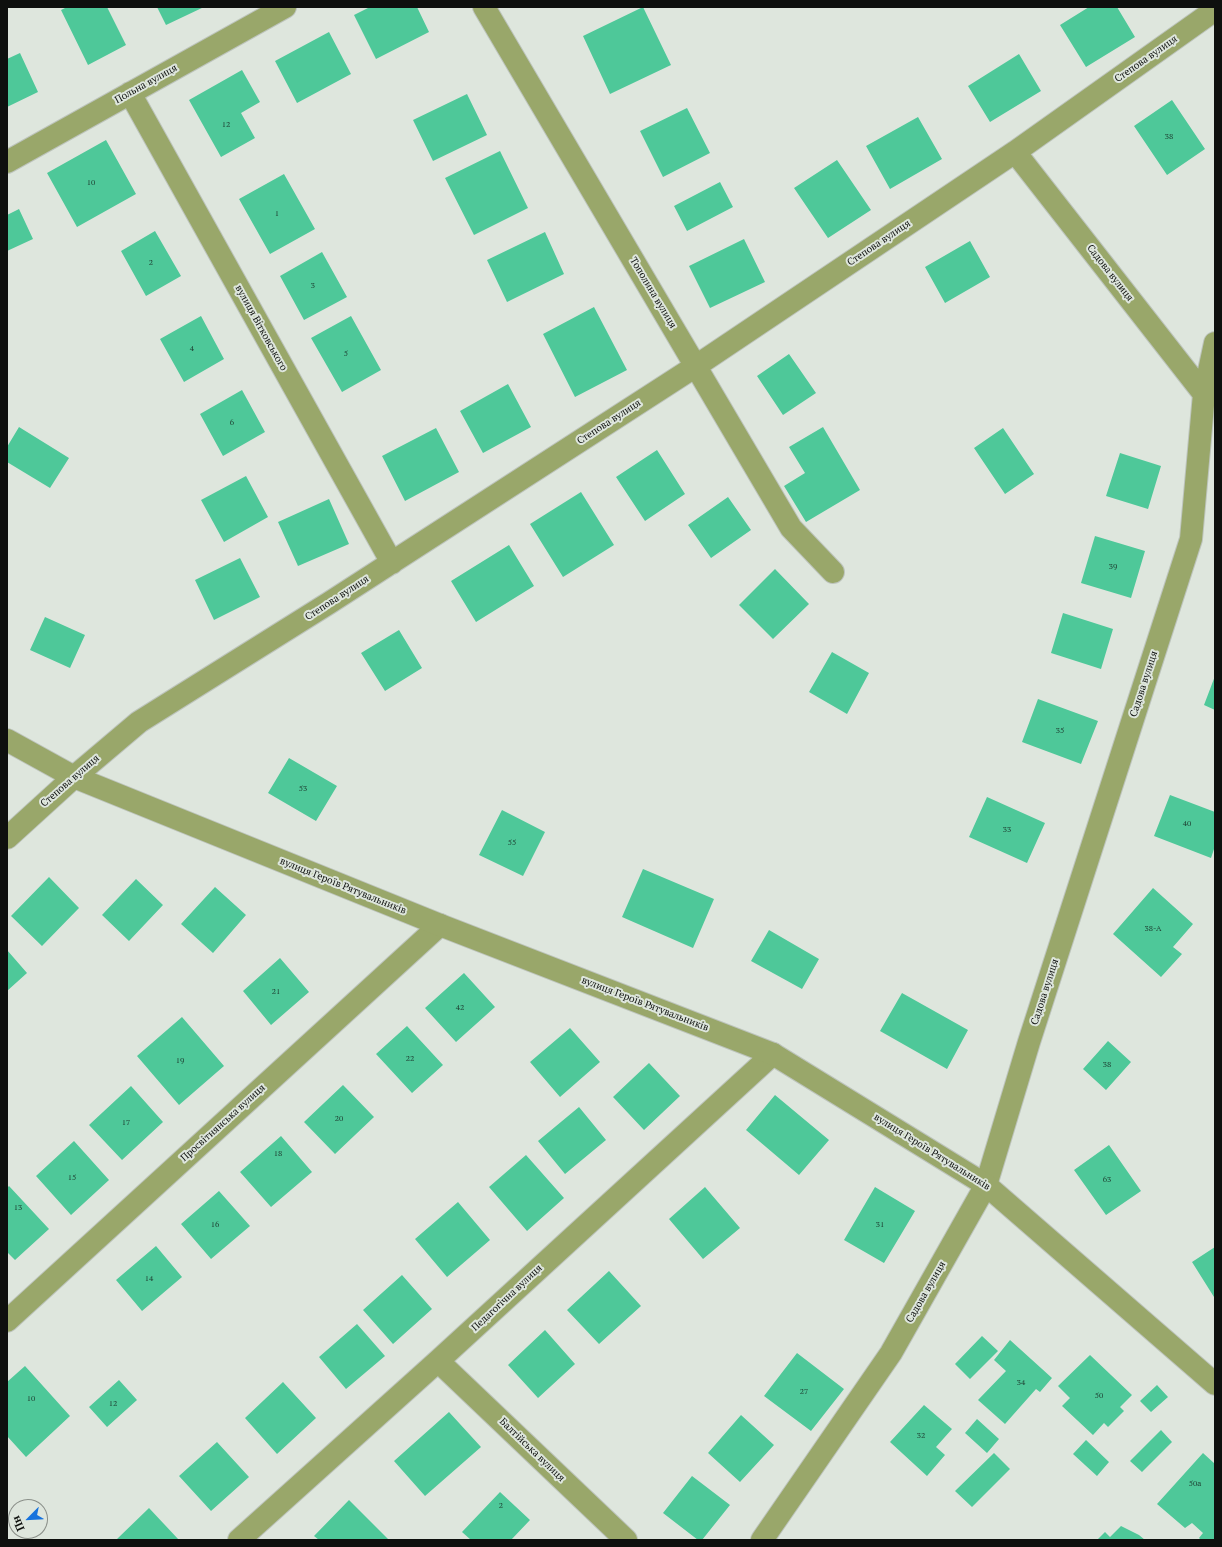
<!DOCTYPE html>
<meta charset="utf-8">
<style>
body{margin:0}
#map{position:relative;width:1222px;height:1547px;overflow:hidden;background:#dee6dd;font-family:"PT Serif",serif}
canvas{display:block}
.frame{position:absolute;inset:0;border:8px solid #0e100e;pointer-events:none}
.north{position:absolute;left:8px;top:1499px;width:40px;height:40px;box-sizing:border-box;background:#dee6dd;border:1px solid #8b908a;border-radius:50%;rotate:246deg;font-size:11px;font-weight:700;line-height:16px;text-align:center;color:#0e100e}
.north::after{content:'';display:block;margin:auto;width:14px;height:18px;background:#1773dd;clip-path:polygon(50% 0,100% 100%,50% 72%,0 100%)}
</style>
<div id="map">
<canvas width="1222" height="1547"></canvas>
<div class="frame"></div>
<div class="north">Пн</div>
</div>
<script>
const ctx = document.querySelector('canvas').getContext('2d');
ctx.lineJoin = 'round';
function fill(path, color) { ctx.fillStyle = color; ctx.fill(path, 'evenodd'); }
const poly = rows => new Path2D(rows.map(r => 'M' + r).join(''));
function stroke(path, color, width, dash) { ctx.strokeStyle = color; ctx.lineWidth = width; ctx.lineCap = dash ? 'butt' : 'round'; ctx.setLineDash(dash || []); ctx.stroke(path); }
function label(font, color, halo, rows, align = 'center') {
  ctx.font = font + ' "PT Serif",serif'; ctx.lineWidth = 4; ctx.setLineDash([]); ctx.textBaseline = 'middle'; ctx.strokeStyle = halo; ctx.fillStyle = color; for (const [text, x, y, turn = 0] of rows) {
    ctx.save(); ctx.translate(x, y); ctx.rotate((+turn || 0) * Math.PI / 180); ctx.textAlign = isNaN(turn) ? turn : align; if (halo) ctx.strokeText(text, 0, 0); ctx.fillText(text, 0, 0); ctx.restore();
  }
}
fill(poly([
 [67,7,107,7,126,45,88,65,61,10],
 [157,7,204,7,166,25],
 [370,7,417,7,429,32,376,59,354,15],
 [643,7,671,65,610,94,583,36],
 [1089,7,1117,7,1135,37,1086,67,1060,25],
 [329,32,351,74,297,103,275,61],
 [20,53,38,92,7,107,7,59],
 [1019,54,1041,91,990,122,968,86],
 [242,70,260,102,241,113,255,138,221,157,189,100],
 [467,94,487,135,433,161,413,120],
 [1172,100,1205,149,1167,175,1134,126],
 [687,108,710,153,663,177,640,131],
 [918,117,942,159,890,189,866,146],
 [106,140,136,194,77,227,47,173],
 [500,151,528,208,474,235,445,178],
 [837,160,871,210,828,238,794,188],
 [284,174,315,229,270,254,239,199],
 [720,182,733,207,687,231,674,206],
 [19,209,33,239,7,251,7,215],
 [155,231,181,276,146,296,121,251],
 [545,232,564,274,507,302,487,260],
 [744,239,765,282,710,308,689,266],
 [970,241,990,277,945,303,925,267],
 [322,252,347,297,304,320,280,276],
 [594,307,627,370,575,397,543,334],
 [201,316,224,359,184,382,160,339],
 [351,316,381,370,342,392,311,338],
 [789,354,816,393,783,415,757,376],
 [508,384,531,427,483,453,460,411],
 [242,390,265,432,223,456,200,414],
 [19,427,69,458,50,488,7,462,7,447],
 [823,427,860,490,806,522,784,486,805,473,789,447],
 [436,428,459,472,405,501,382,456],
 [1003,428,1034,474,1005,494,974,448],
 [657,450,685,494,645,521,616,477],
 [1120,453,1161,466,1148,509,1106,496],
 [246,476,268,517,224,542,201,500],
 [581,492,614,545,563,577,530,524],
 [728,497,751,530,711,558,688,525],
 [329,499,349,544,298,566,278,522],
 [1095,536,1145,551,1131,598,1081,583],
 [509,545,534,586,476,622,451,581],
 [240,558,260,597,214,620,195,580],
 [775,569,809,604,773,639,739,605],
 [1063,613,1113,629,1101,669,1051,653],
 [45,617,85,635,70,668,30,650],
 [399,630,422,668,385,691,361,653],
 [832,652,869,673,847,714,809,692],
 [1215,676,1215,710,1204,705],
 [1038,699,1098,721,1081,764,1022,742],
 [289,758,337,786,316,821,268,793],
 [1170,795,1215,812,1215,846,1211,858,1154,836],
 [987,797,1045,823,1027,863,969,837],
 [502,810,545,832,523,876,479,855],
 [643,869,714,899,693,948,622,917],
 [49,877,79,908,42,946,11,916],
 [136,879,163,905,129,941,102,915],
 [215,887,246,915,213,953,181,924],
 [1153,888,1193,924,1173,947,1182,954,1161,977,1113,934],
 [769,930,819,959,802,989,751,961],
 [7,950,27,973,7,991],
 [280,958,309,992,271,1025,243,991],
 [464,973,495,1007,456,1042,425,1008],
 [902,993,968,1030,947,1069,880,1031],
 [182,1017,224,1066,179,1105,137,1056],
 [407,1026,443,1065,412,1093,376,1054],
 [570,1028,600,1062,560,1097,530,1062],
 [1108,1041,1131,1062,1106,1090,1083,1069],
 [649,1063,680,1096,644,1130,613,1097],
 [343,1085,374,1117,335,1154,304,1122],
 [131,1086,163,1122,122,1160,89,1125],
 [775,1095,829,1140,799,1175,746,1130],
 [579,1107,606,1140,565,1174,538,1141],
 [281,1136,312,1172,271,1207,240,1172],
 [74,1141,109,1180,71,1215,36,1176],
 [1109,1145,1141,1191,1106,1215,1074,1170],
 [526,1155,564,1198,527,1231,489,1187],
 [9,1186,49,1229,15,1260,7,1252,7,1188],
 [705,1187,740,1228,703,1259,669,1219],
 [875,1187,915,1211,884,1263,844,1240],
 [219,1191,250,1226,211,1259,181,1224],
 [458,1202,490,1240,447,1277,415,1239],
 [156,1246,182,1277,142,1311,116,1280],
 [1215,1247,1215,1296,1214,1297,1192,1262],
 [609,1271,641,1306,599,1344,567,1310],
 [402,1275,432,1309,393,1344,363,1310],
 [357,1324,385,1356,346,1389,319,1357],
 [545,1330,575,1364,538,1398,508,1365],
 [982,1336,998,1351,970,1379,955,1364],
 [1010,1340,1052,1378,1040,1392,1036,1389,1005,1424,978,1400,1006,1371,994,1360],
 [797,1353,844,1389,811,1431,764,1396],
 [1090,1355,1132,1395,1120,1407,1124,1411,1108,1427,1104,1423,1093,1435,1062,1406,1070,1398,1058,1386],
 [25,1366,70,1416,26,1457,7,1436,7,1382],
 [119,1380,137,1400,107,1427,89,1407],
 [283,1382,316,1418,277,1454,245,1418],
 [1157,1385,1168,1397,1151,1412,1140,1401],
 [924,1405,952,1429,936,1447,945,1455,927,1476,890,1442],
 [449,1412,481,1447,425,1496,394,1461],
 [741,1415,774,1445,740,1482,708,1453],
 [977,1419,999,1439,987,1453,965,1433],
 [1161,1430,1172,1442,1142,1472,1130,1461],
 [1086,1440,1109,1462,1097,1476,1073,1454],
 [217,1442,249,1477,211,1511,179,1476],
 [994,1453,1010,1469,972,1507,955,1491],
 [1203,1453,1215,1464,1215,1540,1201,1540,1199,1538,1203,1533,1192,1523,1185,1528,1157,1504],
 [692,1476,730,1505,702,1540,698,1540,663,1513],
 [500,1492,530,1520,511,1540,471,1540,462,1532],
 [349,1500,388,1539,387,1540,319,1540,314,1536],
 [149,1508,179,1540,116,1540],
 [1121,1526,1139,1535,1145,1540,1097,1540,1105,1532,1110,1537]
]), '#4ec899');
const minor = poly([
 [484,7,791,528,833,572],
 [130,93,392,563],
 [1015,152,1204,394],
 [7,162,285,7],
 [7,838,74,777,139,722,329,603,696,366,1015,152,1215,10],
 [7,1321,440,925],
 [438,1361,626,1540],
 [239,1540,438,1361,773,1054],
 [762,1540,891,1353,986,1185,1029,1042,1191,539,1204,394,1215,343]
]);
const tertiary = poly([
 [7,740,74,777,440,925,773,1054,986,1185,1215,1384]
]);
stroke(minor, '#bdc4bc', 24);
stroke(tertiary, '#bdc4bc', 24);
stroke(minor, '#99a76a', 22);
stroke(tertiary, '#99a76a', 22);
label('8px', '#1e3e31', null, [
 ["12",226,125],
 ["38",1169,137],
 ["10",91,183],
 ["1",277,214],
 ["2",151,263],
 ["3",313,286],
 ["4",192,349],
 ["5",346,354],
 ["6",232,423],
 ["39",1113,567],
 ["35",1060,731],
 ["53",303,789],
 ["40",1187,824],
 ["33",1007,830],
 ["55",512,843],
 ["38-А",1153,929],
 ["21",276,992],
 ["42",460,1008],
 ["22",410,1059],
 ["19",180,1061],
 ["38",1107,1065],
 ["20",339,1119],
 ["17",126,1123],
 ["18",278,1154],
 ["15",72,1178],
 ["63",1107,1180],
 ["13",18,1208],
 ["16",215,1225],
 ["31",880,1225],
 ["14",149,1279],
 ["34",1021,1383],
 ["27",804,1392],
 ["50",1099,1396],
 ["10",31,1399],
 ["12",113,1404],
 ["32",921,1436],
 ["50а",1195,1484],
 ["2",501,1506]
]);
label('10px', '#0e100e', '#dee6dd', [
 ["Степова вулиця",1146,59,-35],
 ["Польна вулиця",146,84,-29],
 ["Степова вулиця",879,243,-34],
 ["Садова вулиця",1110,273,52],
 ["Тополина вулиця",653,293,59],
 ["вулиця Вітковського",261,328,61],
 ["Степова вулиця",609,422,-33],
 ["Степова вулиця",337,598,-33],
 ["Садова вулиця",1144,684,-72],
 ["Степова вулиця",70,781,-41],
 ["вулиця Героїв Рятувальників",343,886,22],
 ["Садова вулиця",1045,992,-72],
 ["вулиця Героїв Рятувальників",645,1004,21],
 ["Просвітнянська вулиця",223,1123,-42],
 ["вулиця Героїв Рятувальників",932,1152,32],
 ["Садова вулиця",926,1292,-60],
 ["Педагогічна вулиця",507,1298,-43],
 ["Балтійська вулиця",532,1450,44]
]);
</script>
